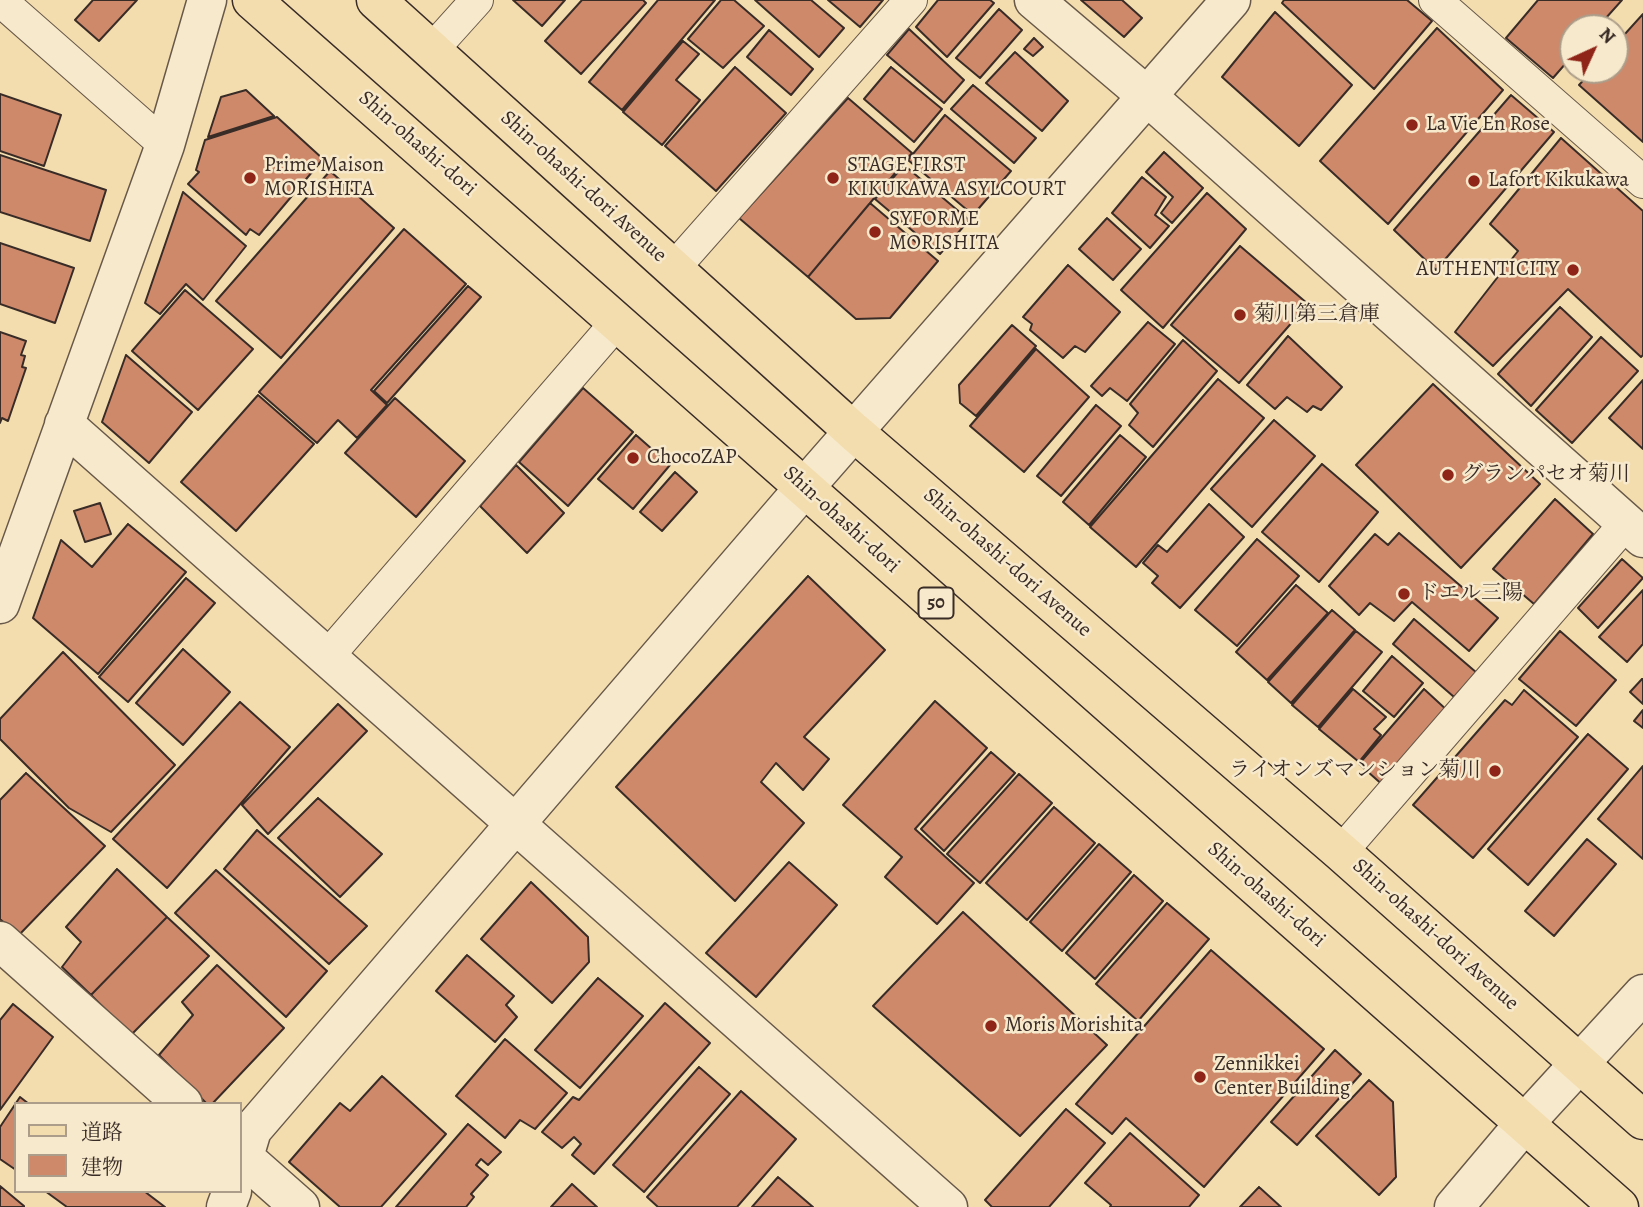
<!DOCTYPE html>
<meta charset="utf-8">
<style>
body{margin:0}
#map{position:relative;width:1643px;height:1207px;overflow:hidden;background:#f3ddaf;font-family:Alegreya,"Noto Serif JP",serif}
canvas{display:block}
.legend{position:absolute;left:14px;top:1102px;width:228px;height:91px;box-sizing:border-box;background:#f7e9cb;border:2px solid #ab9d89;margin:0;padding:9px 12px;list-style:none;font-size:21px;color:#392c27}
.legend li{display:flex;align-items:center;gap:14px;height:35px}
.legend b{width:35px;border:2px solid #ab9d89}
.north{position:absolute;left:1559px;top:14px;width:70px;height:70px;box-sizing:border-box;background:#f7e9cb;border:2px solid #ab9d89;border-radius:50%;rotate:45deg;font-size:19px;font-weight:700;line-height:28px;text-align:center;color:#392c27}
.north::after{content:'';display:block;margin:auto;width:24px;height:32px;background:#8f2418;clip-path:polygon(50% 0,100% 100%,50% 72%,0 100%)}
</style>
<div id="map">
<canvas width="1643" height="1207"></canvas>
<ul class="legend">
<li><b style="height:9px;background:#f3ddaf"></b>道路</li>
<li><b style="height:19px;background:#ce896b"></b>建物</li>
</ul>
<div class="north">N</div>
</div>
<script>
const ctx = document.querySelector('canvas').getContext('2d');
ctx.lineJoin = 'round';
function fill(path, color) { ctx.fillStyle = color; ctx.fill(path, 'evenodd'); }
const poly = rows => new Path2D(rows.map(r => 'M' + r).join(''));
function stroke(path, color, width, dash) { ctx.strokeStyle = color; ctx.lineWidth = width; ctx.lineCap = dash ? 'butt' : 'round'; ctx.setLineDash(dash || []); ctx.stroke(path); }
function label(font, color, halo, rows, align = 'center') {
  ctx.font = font + ' Alegreya,"Noto Serif JP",serif'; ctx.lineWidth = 5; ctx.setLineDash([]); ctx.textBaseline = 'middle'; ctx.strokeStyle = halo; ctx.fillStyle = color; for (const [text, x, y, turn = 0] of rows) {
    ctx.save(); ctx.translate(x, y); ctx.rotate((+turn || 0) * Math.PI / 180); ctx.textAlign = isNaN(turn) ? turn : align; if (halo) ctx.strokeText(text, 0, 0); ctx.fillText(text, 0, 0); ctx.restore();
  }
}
const building = poly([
 [93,0,137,0,99,41,75,20,93,0],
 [513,0,565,0,542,26,513,0],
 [582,0,643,0,646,3,581,74,545,41,582,0],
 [658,0,715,0,622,110,589,82,658,0],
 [721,0,734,0,764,26,723,68,688,39,721,0],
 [755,0,811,0,844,28,819,57,755,0],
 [828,0,883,0,860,27,828,0],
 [938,0,990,0,994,3,947,57,916,27,938,0],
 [1081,0,1122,0,1142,18,1124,37,1081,0],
 [1284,0,1407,0,1432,21,1374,89,1282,3,1284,0],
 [1538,0,1622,0,1597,28,1573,28,1573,55,1553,78,1506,38,1538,0],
 [999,9,1022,30,980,78,956,58,999,9],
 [1275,12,1352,85,1299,146,1222,77,1275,12],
 [1643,14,1643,142,1579,85,1593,70,1615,70,1615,45,1643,14],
 [1437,28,1503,90,1388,224,1320,161,1437,28],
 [909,29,964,80,944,103,887,55,909,29],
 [769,30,813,69,791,95,747,57,769,30],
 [1034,38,1043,47,1033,56,1024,49,1034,38],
 [683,41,699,54,676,80,700,100,662,145,623,112,683,41],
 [1015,52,1068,101,1042,131,986,83,1015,52],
 [735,67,786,113,716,191,665,146,735,67],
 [891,67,942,109,914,142,864,99,891,67],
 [973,85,1036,138,1014,163,951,109,973,85],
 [246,90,274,116,208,137,221,97,246,90],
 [0,94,61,115,44,166,0,151,0,94],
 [1511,95,1554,132,1436,270,1394,230,1511,95],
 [848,98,912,153,808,277,739,218,848,98],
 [945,115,1011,171,973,215,908,160,945,115],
 [277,117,323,159,259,235,250,229,246,235,188,184,199,172,196,170,205,140,277,117],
 [1561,138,1643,211,1643,355,1641,357,1568,289,1493,366,1455,332,1518,251,1490,224,1561,138],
 [1164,152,1203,188,1172,223,1161,213,1173,197,1146,172,1164,152],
 [0,155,106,190,90,241,0,212,0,155],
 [904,165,969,220,940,254,875,199,904,165],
 [330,171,394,228,281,358,216,301,330,171],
 [1142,177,1166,197,1155,215,1169,226,1150,248,1112,213,1142,177],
 [183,192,246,246,203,300,186,284,160,314,145,303,183,192],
 [1207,193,1246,229,1163,328,1121,290,1207,193],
 [870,203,938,261,890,318,856,319,808,277,870,203],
 [1107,218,1141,249,1113,280,1079,249,1107,218],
 [404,229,466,284,371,390,387,405,357,438,338,420,317,443,259,392,404,229],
 [0,243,74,268,55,323,0,304,0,243],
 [1240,246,1308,304,1239,383,1171,325,1240,246],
 [1068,265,1120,312,1085,352,1075,346,1063,358,1030,330,1032,324,1023,317,1068,265],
 [468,286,481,297,387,403,374,391,468,286],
 [185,290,253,349,198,410,132,351,185,290],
 [1560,307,1592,337,1531,406,1498,374,1560,307],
 [1148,322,1175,344,1127,401,1110,388,1102,396,1091,386,1148,322],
 [1012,325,1036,346,976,416,960,403,959,385,1012,325],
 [0,332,26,341,21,355,25,356,22,367,26,368,8,421,2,418,0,423,0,332],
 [1288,336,1342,387,1321,410,1313,406,1307,412,1287,397,1275,409,1247,385,1288,336],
 [1601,337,1638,371,1572,443,1536,410,1601,337],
 [1183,340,1217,371,1153,447,1129,425,1138,413,1130,404,1183,340],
 [1036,349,1089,397,1024,472,970,426,1036,349],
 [126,355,192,412,149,463,102,422,126,355],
 [1218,379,1264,418,1136,567,1090,527,1218,379],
 [1643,380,1643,449,1609,418,1643,380],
 [1433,384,1540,484,1461,568,1356,465,1433,384],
 [583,388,633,432,568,506,519,462,583,388],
 [258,395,314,444,236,531,181,482,258,395],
 [395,398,465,461,416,517,345,453,395,398],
 [1096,405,1121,426,1061,496,1037,476,1096,405],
 [1274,420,1315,456,1252,527,1211,489,1274,420],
 [636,435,670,465,633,509,598,479,636,435],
 [1120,435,1146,457,1089,525,1063,502,1120,435],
 [1322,464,1378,512,1319,582,1262,532,1322,464],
 [516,465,564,513,527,553,480,506,516,465],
 [675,472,697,492,662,531,640,512,675,472],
 [1555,499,1593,534,1534,604,1493,569,1555,499],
 [100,503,111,534,85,542,74,511,100,503],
 [1209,504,1244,537,1180,608,1152,583,1158,576,1143,563,1158,545,1167,552,1209,504],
 [128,524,186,572,98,674,33,618,61,540,92,567,128,524],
 [1399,533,1498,618,1469,651,1412,602,1394,621,1370,603,1359,615,1329,586,1375,534,1388,545,1399,533],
 [1257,539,1299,576,1237,646,1195,610,1257,539],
 [1622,559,1643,578,1598,628,1578,608,1622,559],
 [808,576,885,650,804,737,829,759,803,790,776,763,761,782,804,823,735,901,616,787,808,576],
 [186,578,215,603,128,702,99,677,186,578],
 [1296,585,1328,613,1267,680,1236,652,1296,585],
 [1643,590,1643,644,1627,662,1599,637,1643,590],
 [1332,610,1355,630,1291,703,1268,682,1332,610],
 [1414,619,1477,673,1454,697,1393,644,1414,619],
 [1356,631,1382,652,1318,727,1292,705,1356,631],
 [1560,631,1616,680,1576,726,1519,679,1560,631],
 [183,649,230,692,183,745,136,703,183,649],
 [63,652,175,765,111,832,69,808,0,739,0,719,63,652],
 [1392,656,1423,683,1394,717,1363,691,1392,656],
 [1642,679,1643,679,1643,704,1630,692,1642,679],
 [1353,689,1386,717,1374,729,1381,735,1359,762,1319,729,1353,689],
 [1424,689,1450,713,1385,787,1359,764,1424,689],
 [1524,690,1578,737,1473,858,1413,805,1505,700,1512,705,1524,690],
 [935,701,987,748,915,829,974,883,937,924,885,877,902,857,843,805,935,701],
 [240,702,290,747,167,888,113,839,240,702],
 [338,704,367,731,268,834,242,805,338,704],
 [1643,710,1643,728,1634,721,1643,710],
 [1588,734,1628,769,1528,885,1488,849,1588,734],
 [991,752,1015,773,944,851,921,829,991,752],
 [1643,766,1643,859,1598,819,1643,766],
 [26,773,105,846,18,936,0,919,0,800,26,773],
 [1019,774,1052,803,980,883,947,854,1019,774],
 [318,798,382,854,340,897,278,838,318,798],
 [1054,807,1095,843,1027,920,986,883,1054,807],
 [257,830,367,926,329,964,224,869,257,830],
 [1587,839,1616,864,1554,936,1525,911,1587,839],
 [1099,844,1131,872,1062,951,1030,922,1099,844],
 [789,862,837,905,756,997,706,953,789,862],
 [117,869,167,917,91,995,62,967,81,942,66,927,117,869],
 [216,870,327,971,286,1017,175,913,216,870],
 [1134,875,1163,901,1095,979,1066,953,1134,875],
 [531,882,588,937,589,962,552,1003,481,939,531,882],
 [1167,903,1209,939,1138,1021,1096,984,1167,903],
 [963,912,1107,1045,1020,1136,873,1006,963,912],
 [167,917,209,956,131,1035,91,995,167,917],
 [1211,950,1324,1049,1204,1187,1126,1118,1112,1134,1076,1104,1211,950],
 [467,955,514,996,506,1005,517,1017,495,1042,436,991,467,955],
 [217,965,284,1028,212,1104,207,1104,159,1055,193,1015,182,1002,217,965],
 [598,978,643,1016,580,1088,535,1050,598,978],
 [665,1003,710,1043,594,1174,572,1155,581,1144,574,1137,562,1148,542,1132,573,1097,579,1100,665,1003],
 [13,1004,53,1037,0,1110,0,1020,13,1004],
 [505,1039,567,1093,535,1129,520,1120,505,1138,456,1096,505,1039],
 [1335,1050,1361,1074,1297,1145,1271,1122,1335,1050],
 [699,1067,730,1094,644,1192,613,1165,699,1067],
 [382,1076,446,1134,381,1207,340,1207,289,1162,340,1103,350,1111,382,1076],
 [1369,1080,1393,1102,1396,1177,1379,1195,1316,1136,1369,1080],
 [741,1091,796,1139,737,1207,658,1207,647,1197,741,1091],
 [20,1097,29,1104,16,1104,16,1170,0,1159,0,1127,20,1097],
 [1066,1109,1105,1143,1049,1207,992,1207,985,1200,1066,1109],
 [468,1124,501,1152,488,1165,481,1159,476,1165,488,1175,471,1194,474,1197,466,1207,396,1207,468,1124],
 [1130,1133,1199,1195,1189,1207,1110,1207,1111,1205,1085,1183,1130,1133],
 [778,1177,813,1207,752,1207,778,1177],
 [572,1184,597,1207,551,1207,572,1184],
 [0,1186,24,1206,24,1207,0,1207,0,1186],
 [1259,1187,1281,1207,1240,1207,1259,1187],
 [45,1191,144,1191,165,1207,67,1207,45,1191]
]);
fill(building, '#ce896b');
stroke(building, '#392c27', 2);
const service = poly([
 [0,0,165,145],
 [1435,0,1643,182],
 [432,50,477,0],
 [674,268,911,0],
 [327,657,618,321],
 [1341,852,1626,523]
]);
const minor = poly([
 [1034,0,1147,96,1643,538],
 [64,424,948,1207],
 [0,604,165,145,207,0],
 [0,941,183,1104],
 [240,1154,300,1207],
 [240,1170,252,1130,805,487,1231,0],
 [226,1207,232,1191],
 [1454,1207,1524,1124,1643,994]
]);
const primary = poly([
 [252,0,1619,1207],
 [376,0,853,431,1341,852,1643,1120]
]);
stroke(service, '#685849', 34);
stroke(minor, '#685849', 41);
stroke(primary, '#392c27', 41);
stroke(service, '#f7e9cb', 32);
stroke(minor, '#f7e9cb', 38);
stroke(primary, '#f3ddaf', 38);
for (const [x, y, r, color] of [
 [1412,125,7,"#8f2418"],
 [250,178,7,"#8f2418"],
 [833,178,7,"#8f2418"],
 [1474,181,7,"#8f2418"],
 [875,232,7,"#8f2418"],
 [1573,270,7,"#8f2418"],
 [1240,315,7,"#8f2418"],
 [633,458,7,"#8f2418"],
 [1448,475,7,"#8f2418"],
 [1404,594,7,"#8f2418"],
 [1495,771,7,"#8f2418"],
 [991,1026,7,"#8f2418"],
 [1200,1077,7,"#8f2418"]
]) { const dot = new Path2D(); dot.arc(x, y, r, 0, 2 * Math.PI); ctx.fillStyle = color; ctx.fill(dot); stroke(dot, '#f7e9cb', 2.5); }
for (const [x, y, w] of [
 [936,603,35]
]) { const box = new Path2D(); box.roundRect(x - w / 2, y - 15.5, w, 31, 5); ctx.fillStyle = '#f7e9cb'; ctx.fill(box); stroke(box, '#392c27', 2); }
label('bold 19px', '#392c27', null, [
 ["50",936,603]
]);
label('21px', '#392c27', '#f7e9cb', [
 ["La Vie En Rose",1426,125],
 ["Prime Maison",264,166],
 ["MORISHITA",264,190],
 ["STAGE FIRST",847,166],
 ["KIKUKAWA ASYLCOURT",847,190],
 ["Lafort Kikukawa",1488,181],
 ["SYFORME",889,220],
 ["MORISHITA",889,244],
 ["AUTHENTICITY",1559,270,"right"],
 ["菊川第三倉庫",1254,315],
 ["ChocoZAP",647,458],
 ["グランパセオ菊川",1462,475],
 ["ドエル三陽",1418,594],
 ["ライオンズマンション菊川",1481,771,"right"],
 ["Moris Morishita",1005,1026],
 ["Zennikkei",1214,1065],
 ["Center Building",1214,1089]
], 'left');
label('21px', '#392c27', '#f7e9cb', [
 ["Shin-ohashi-dori",417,144,41],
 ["Shin-ohashi-dori Avenue",583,187,42],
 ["Shin-ohashi-dori",841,520,42],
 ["Shin-ohashi-dori Avenue",1007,563,41],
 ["Shin-ohashi-dori",1266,895,41],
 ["Shin-ohashi-dori Avenue",1435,935,42]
]);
</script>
